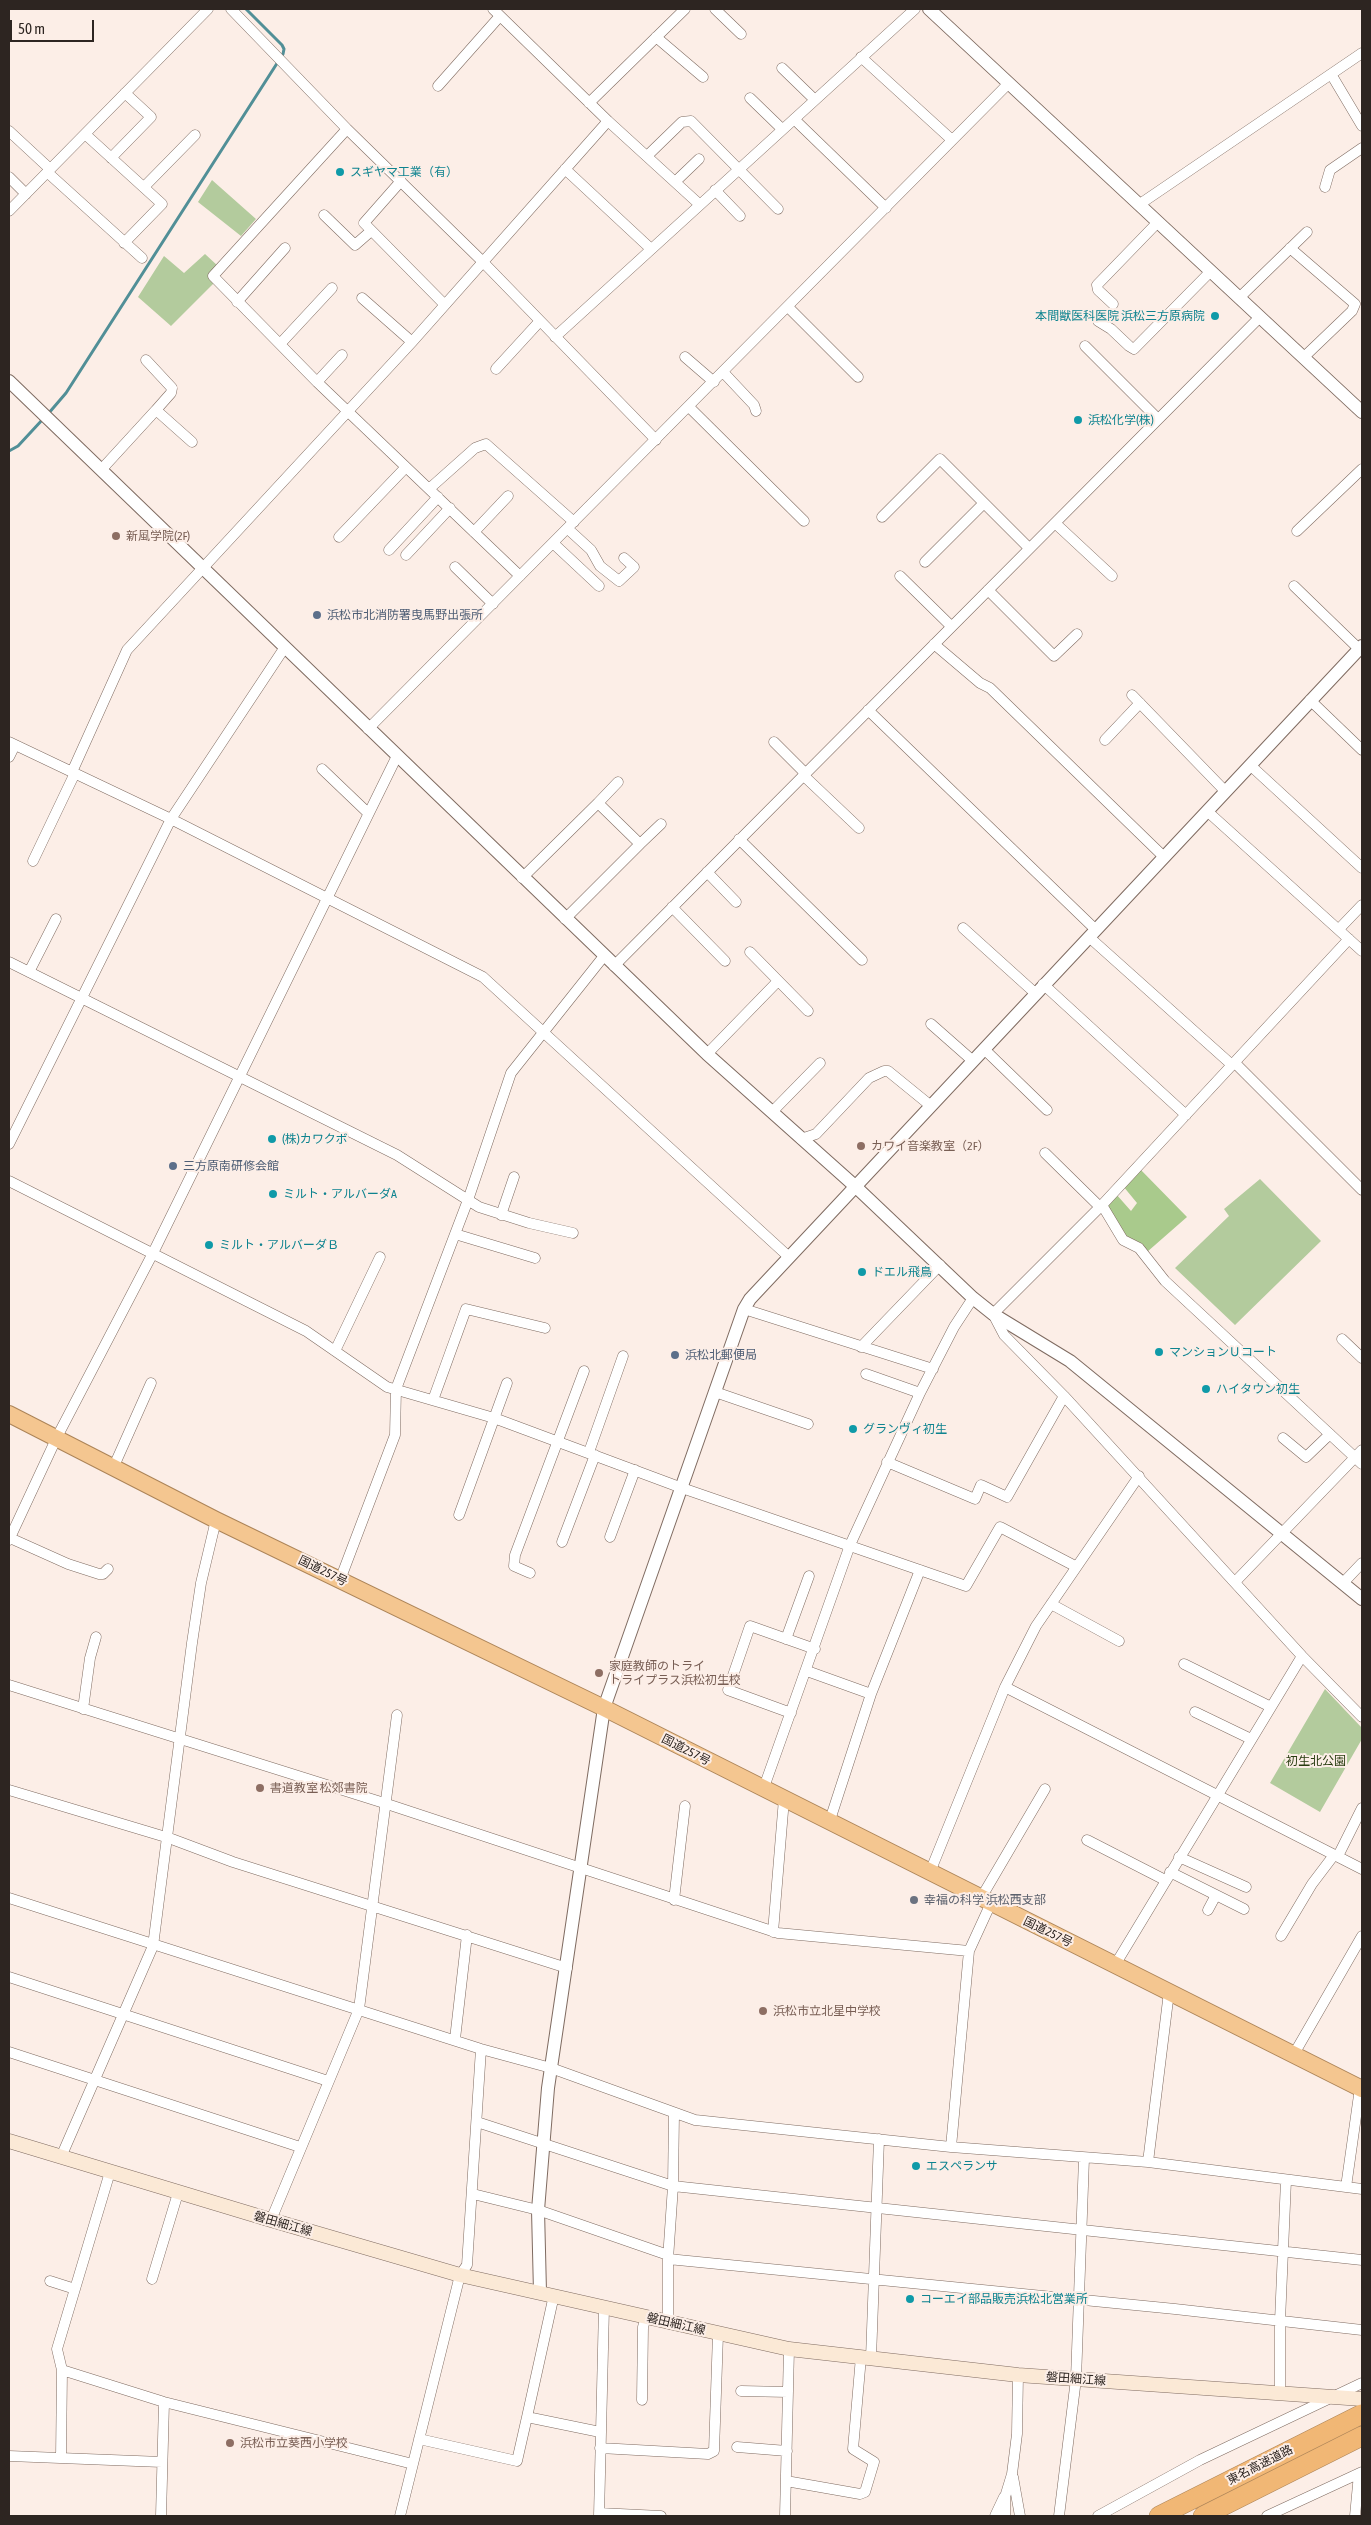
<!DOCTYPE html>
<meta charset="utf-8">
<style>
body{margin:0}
#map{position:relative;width:1371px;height:2525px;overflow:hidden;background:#fceee7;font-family:"Asap Condensed",sans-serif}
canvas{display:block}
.frame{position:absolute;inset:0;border:10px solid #2d2521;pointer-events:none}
.scale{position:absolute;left:10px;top:20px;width:84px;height:22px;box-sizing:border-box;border:2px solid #2d2521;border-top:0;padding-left:6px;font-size:15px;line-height:18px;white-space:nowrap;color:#2d2521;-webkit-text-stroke:4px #fceee7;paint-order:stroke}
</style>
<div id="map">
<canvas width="1371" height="2525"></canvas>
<div class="frame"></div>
<div class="scale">50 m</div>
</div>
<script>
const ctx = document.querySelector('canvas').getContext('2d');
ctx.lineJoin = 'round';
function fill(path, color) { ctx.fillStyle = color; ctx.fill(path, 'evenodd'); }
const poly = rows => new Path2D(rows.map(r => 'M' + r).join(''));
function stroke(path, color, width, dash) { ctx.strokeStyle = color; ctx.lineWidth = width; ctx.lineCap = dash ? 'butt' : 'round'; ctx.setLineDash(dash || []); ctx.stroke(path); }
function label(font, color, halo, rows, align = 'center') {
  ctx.font = font + ' "Asap Condensed","Noto Sans JP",sans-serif'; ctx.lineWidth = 4; ctx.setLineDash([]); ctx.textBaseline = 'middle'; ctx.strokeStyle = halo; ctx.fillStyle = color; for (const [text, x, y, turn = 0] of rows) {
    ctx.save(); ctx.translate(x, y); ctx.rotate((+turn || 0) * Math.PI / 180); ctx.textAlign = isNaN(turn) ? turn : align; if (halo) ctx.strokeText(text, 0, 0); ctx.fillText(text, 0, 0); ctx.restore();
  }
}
fill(poly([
 [212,180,256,219,241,236,198,202],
 [205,254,218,266,214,283,171,326,138,297,164,256,184,273],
 [1260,1179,1321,1241,1235,1325,1175,1268,1229,1216,1224,1209],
 [1325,1689,1362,1728,1362,1739,1320,1812,1270,1783]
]), '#b3cb9d');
fill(poly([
 [1140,1169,1187,1217,1147,1252,1126,1237,1106,1205,1116,1194,1131,1211,1137,1203,1123,1186]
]), '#a9ca8c');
stroke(poly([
 [48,414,66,393,283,54,284,49,282,45,246,9],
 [9,451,18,446,43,419]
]), '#518f97', 3);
const minor = poly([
 [231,9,347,129,482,261,656,440],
 [493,9,608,121,699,204],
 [715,9,741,34],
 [656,37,703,77],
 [861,57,952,140],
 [782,68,815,100],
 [1331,74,1362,126],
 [438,86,500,16],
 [750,98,782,129],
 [589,103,685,9],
 [794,119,886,208],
 [347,129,213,276,317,382,520,576],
 [9,131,50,169],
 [85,134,162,204,124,243],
 [647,156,682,122,691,121,778,209],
 [111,158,151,117,125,93],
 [565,169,651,249],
 [47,172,142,258],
 [9,177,26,194],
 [401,181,364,223,444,304],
 [675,182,699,159],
 [144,187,195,135],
 [1325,187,1330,170,1362,148],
 [715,190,740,216],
 [1140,204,1362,53],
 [9,211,208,9],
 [324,215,355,245,371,231],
 [1290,248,1355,304,1352,311,1304,357],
 [362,298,412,342],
 [1239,298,1307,232],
 [237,302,285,248],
 [1113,304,1098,290,1097,285,1158,222],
 [788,307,858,377],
 [1098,321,1111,329,1129,346,1134,349,1211,271],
 [555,337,915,9],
 [280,344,332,288],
 [1085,346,1158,419],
 [685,357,714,382],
 [146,360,172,388,171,393,156,410],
 [496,369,540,321],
 [723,372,754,405,756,411],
 [317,382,342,355],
 [689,407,804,521],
 [101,470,156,410,192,442],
 [429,489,475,448,486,444,574,522],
 [882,517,940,459,1029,548],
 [1055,523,1112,576],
 [568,529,591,550,600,566,619,581,634,567,624,558],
 [1297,531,1362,469],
 [474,532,508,496],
 [339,537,406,467],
 [553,543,599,586],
 [389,550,438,497],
 [406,555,450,508],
 [925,562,984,503],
 [455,567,493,604],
 [900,576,951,626],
 [1294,586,1359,649],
 [988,590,1054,656,1077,634],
 [934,644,980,683,990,688,1164,857],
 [1132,695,1225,791],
 [1310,700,1362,750],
 [868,710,1096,930],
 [368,729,1009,83],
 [1105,740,1140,703],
 [9,742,171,819,483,977,789,1257],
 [774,742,805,773],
 [9,757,15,745],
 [1250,765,1362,868],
 [322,769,368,813],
 [72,772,127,650,412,342,608,121],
 [803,775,859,828],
 [598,803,618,782],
 [1207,811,1362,951],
 [739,839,862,960],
 [640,844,661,824],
 [33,861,75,773],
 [707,872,736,902],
 [522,878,598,803,640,844,565,919],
 [672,907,725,961],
 [963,928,1035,993],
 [1339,929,1362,905],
 [1089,937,1232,1065],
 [1349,939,1102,1205,993,1314,1004,1335,1064,1396,1302,1656,1362,1717],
 [750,952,808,1011],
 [9,962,397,1155,479,1207,529,1223,573,1233],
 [614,966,1260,317],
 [29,972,56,919],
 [1043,984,1186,1115],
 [931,1024,973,1061],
 [984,1049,1047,1110],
 [707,1054,778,981],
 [1235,1063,1362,1190],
 [772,1112,820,1063],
 [801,1139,816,1134,869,1078,884,1071,888,1071,931,1106],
 [9,1144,171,819,285,647],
 [1045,1153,1100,1207],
 [9,1181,306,1331,387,1387,494,1418,682,1488,966,1586,1000,1527,1075,1566],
 [1102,1205,1123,1240,1139,1248,1165,1281,1362,1464],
 [501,1215,514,1177],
 [455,1234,535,1258],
 [744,1309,933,1369],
 [1342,1339,1362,1358],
 [861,1347,940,1265],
 [335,1351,380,1257],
 [866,1374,920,1393],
 [715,1392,808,1424],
 [433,1400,466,1309,545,1328],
 [1283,1438,1306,1457,1330,1434],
 [589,1452,623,1356],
 [887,1462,975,1499,981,1485,1007,1497,1064,1396],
 [114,1466,151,1383],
 [459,1515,507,1383],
 [610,1537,635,1470],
 [10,1538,68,1564,99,1574,103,1574,108,1569],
 [9,1540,57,1437,153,1253,397,756],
 [562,1542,595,1455],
 [530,1573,514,1566,515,1555,584,1371],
 [340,1580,395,1435,396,1389,468,1200,511,1073,604,956],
 [1235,1582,1362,1450],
 [1343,1583,1362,1563],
 [1051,1604,1119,1641],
 [786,1639,809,1576],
 [1184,1664,1271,1707],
 [807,1671,871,1694],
 [9,1685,384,1803,778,1933,969,1951],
 [1005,1687,1362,1869],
 [83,1709,90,1658,96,1637],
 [1195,1712,1251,1739],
 [791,1713,728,1690,750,1626,815,1649],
 [9,1790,169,1838,233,1862,567,1968],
 [763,1790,850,1545,920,1393,954,1327,973,1298],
 [829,1823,871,1694,920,1570],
 [1087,1840,1165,1880],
 [1338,1856,1362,1808],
 [1179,1857,1246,1887],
 [930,1872,1005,1687,1036,1626,1139,1476],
 [1170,1872,1244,1909],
 [9,1898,481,2049,551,2068,695,2120,951,2147,1148,2162,1362,2189],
 [981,1898,1045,1789],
 [674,1900,685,1806],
 [1208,1910,1216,1895],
 [773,1932,784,1799],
 [1281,1936,1312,1884,1334,1855],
 [1115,1965,1302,1656],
 [9,1977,328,2081],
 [455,2039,467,1935],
 [9,2052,300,2147],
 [1294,2054,1362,1936],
 [477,2122,673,2186,1362,2260],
 [951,2147,969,1951,991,1903],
 [61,2157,153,1946,192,1643,201,1583,216,1520],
 [1148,2162,1169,1992],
 [1346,2187,1360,2088],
 [473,2194,538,2210,668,2255],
 [271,2220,359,2009,397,1715],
 [668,2259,1175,2309,1362,2330],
 [152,2279,178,2193],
 [50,2281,75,2289],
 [668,2322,668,2259,673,2186,674,2113],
 [871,2358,879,2139],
 [62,2370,164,2402,413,2464],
 [741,2391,788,2392],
 [1280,2394,1280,2321,1286,2180],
 [642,2400,643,2327,646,2317],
 [527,2417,554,2295],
 [419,2439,517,2461,527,2417,600,2432],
 [737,2447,787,2451],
 [600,2448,708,2454,714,2451,718,2334],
 [9,2456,162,2462],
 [61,2458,62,2370,57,2349,110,2172],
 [1013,2477,1020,2516],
 [786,2481,860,2494,865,2492,874,2462,853,2449,861,2357],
 [599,2513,661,2516],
 [161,2516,164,2402],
 [400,2516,460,2275,467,2265,481,2049],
 [599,2516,604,2307],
 [785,2516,789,2349],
 [995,2516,1004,2497],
 [1005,2516,1005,2497,1012,2474,1017,2434,1018,2375],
 [1059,2516,1076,2379,1084,2158],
 [1098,2516,1200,2460,1362,2383],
 [1267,2516,1362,2472],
 [1355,2516,1359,2474]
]);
const tertiary = poly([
 [929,9,1362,412],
 [9,381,707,1054,856,1187,973,1298,993,1314,1070,1361,1362,1599],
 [540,2292,538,2210,548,2088,604,1708,744,1309,750,1299,1362,646]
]);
const secondary = poly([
 [9,2141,271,2220,460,2275,789,2349,1018,2375,1362,2399]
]);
const trunk = poly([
 [9,1414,216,1520,604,1708,1362,2089]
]);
const motorway = poly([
 [1159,2516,1362,2414],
 [1203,2516,1362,2436]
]);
stroke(minor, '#7f6b61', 11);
stroke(tertiary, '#7f6b61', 14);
stroke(secondary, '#7f6b61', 15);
stroke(trunk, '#ac8458', 18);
stroke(motorway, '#ac8458', 20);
stroke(minor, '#fff', 10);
stroke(tertiary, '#fff', 12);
stroke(secondary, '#fbe9d6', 14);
stroke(trunk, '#f4c690', 16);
stroke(motorway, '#f1b775', 19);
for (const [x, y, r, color] of [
 [340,172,5,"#0f9aa8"],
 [1215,316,5,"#0f9aa8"],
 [1078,420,5,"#0f9aa8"],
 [116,536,5,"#8d6e63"],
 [317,615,5,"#5c6f8a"],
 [272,1139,5,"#0f9aa8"],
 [861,1146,5,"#8d6e63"],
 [173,1166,5,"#5c6f8a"],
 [273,1194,5,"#0f9aa8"],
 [209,1245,5,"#0f9aa8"],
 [862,1272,5,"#0f9aa8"],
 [1159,1352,5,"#0f9aa8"],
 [675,1355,5,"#5c6f8a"],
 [1206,1389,5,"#0f9aa8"],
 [853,1429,5,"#0f9aa8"],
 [599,1673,5,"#8d6e63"],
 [260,1788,5,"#8d6e63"],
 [914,1900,5,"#6b7280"],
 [763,2011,5,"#8d6e63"],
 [916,2166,5,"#0f9aa8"],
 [910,2299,5,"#0f9aa8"],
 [230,2443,5,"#8d6e63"]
]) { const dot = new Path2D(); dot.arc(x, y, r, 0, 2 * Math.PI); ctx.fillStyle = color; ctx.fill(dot); stroke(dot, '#fceee7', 2); }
label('12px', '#0d838f', '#fceee7', [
 ["スギヤマ工業（有）",350,172],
 ["本間獣医科医院 浜松三方原病院",1205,316,"right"],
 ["浜松化学(株)",1088,420],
 ["(株)カワクボ",282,1139],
 ["ミルト・アルバーダA",283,1194],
 ["ミルト・アルバーダＢ",219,1245],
 ["ドエル飛鳥",872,1272],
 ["マンションＵコート",1169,1352],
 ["ハイタウン初生",1216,1389],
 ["グランヴィ初生",863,1429],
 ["エスペランサ",926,2166],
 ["コーエイ部品販売浜松北営業所",920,2299]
], 'left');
label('12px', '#785e54', '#fceee7', [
 ["新風学院(2F)",126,536],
 ["カワイ音楽教室（2F）",871,1146],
 ["家庭教師のトライ",609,1666],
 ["トライプラス浜松初生校",609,1680],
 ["書道教室 松郊書院",270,1788],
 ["浜松市立北星中学校",773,2011],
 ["浜松市立葵西小学校",240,2443]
], 'left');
label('12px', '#4e5e75', '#fceee7', [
 ["浜松市北消防署曳馬野出張所",327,615],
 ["三方原南研修会館",183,1166],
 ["浜松北郵便局",685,1355]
], 'left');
label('12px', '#2d2521', '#fceee7', [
 ["国道257号",323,1571,26],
 ["国道257号",686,1750,27],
 ["国道257号",1048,1932,26],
 ["磐田細江線",283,2224,16],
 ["磐田細江線",676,2324,13],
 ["磐田細江線",1076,2379,4],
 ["東名高速道路",1260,2465,-27]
]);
label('12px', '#283c10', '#fceee7', [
 ["初生北公園",1316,1761]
]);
label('12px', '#5b616d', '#fceee7', [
 ["幸福の科学 浜松西支部",924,1900]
], 'left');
</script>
